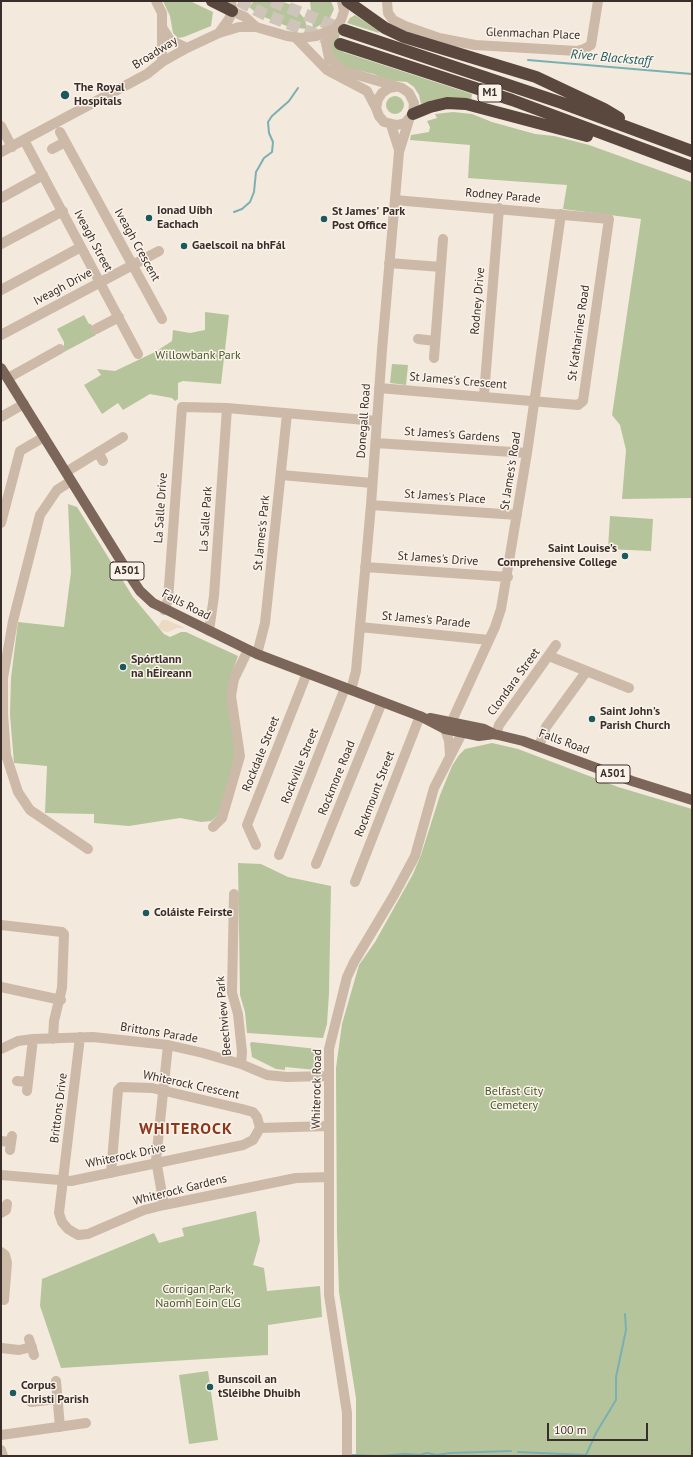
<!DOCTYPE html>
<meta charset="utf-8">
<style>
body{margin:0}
#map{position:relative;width:693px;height:1457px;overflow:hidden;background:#f4e9dd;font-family:"PT Sans",sans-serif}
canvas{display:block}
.frame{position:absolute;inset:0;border:2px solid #392e29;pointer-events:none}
.scale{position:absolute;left:547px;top:1423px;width:101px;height:18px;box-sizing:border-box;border:2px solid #392e29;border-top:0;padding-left:5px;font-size:12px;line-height:14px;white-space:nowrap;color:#392e29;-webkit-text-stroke:3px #fbf3ea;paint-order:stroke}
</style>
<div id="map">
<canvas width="693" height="1457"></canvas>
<div class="frame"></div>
<div class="scale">100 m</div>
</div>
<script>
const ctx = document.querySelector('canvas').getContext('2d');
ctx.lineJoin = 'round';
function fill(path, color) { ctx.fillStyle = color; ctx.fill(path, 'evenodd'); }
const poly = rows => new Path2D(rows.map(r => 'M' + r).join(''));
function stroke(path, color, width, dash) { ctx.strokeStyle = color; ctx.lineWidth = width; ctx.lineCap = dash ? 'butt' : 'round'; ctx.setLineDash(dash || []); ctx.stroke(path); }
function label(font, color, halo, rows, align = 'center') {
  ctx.font = font + ' "PT Sans",sans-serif'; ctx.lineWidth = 3; ctx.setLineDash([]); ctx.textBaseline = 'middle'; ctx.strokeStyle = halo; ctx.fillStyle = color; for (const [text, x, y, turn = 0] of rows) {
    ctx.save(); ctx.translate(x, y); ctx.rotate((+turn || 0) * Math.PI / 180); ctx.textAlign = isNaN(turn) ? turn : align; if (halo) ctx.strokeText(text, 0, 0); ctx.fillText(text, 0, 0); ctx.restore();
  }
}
fill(poly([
 [163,1,190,1,213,12,211,26,184,37,178,38,173,33,170,16],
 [254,1,280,1,292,5,305,19,307,29,289,27,259,15,249,7],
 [310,1,331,1,334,9,329,20,313,29],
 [355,15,379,31,379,33,347,23,350,18],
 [341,31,338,40,343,52,472,94,471,101,433,100,421,104,419,95,414,87,407,82,386,80,374,74,344,67,333,57,330,42],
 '386 105a9 9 0 1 1 18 0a9 9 0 1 1-18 0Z',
 [453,112,472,114,492,122,535,134,554,136,589,145,692,182,692,498,622,499,626,450,620,425,612,415,641,219,563,209,567,185,468,178,470,145,410,140,411,135,429,132,430,127,427,121,437,118,435,114],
 [205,312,229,315,221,384,183,381,178,383,178,399,175,401,172,398,150,394,123,410,118,403,102,414,84,385,101,375,97,369,115,371,155,352,172,341,173,330,190,333,205,330],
 [84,315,89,324,91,324,96,335,64,352,64,342,57,329],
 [392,364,408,365,406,385,390,383],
 [68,504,77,507,133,597,164,634,170,637,181,632,186,632,238,656,231,677,236,762,221,813,211,821,201,822,180,818,129,826,94,823,94,814,45,813,47,766,14,763,10,715,11,678,18,622,64,627,71,572],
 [610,516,653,519,651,551,608,549],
 [492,743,518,749,618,787,692,809,692,1456,356,1456,356,1398,339,1292,337,1233,336,1068,342,1024,359,965,375,942,413,874,421,855,440,795,452,766,459,755,465,749],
 [238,863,261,864,288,877,331,886,329,993,327,1024,323,1038,247,1033,245,1012,240,995],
 [252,1042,317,1049,316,1070,285,1067,285,1070,276,1069,252,1057,250,1043],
 [256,1211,260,1241,253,1265,264,1268,267,1291,320,1286,322,1317,268,1325,268,1355,61,1368,40,1306,42,1279,154,1233,159,1243,184,1236,182,1228],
 [208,1371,218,1440,189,1444,179,1375]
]), '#b6c49c');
fill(poly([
 [162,620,167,620,185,628,177,628,168,632,163,631,158,627]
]), '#ecdac3');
stroke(poly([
 [528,60,692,74],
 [234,212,242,209,250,202,254,192,256,172,264,158,272,152,273,142,269,133,268,122,272,116,289,101,298,88],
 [518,1452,586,1455,596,1433,616,1400,616,1377,626,1330,625,1314],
 [351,1455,377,1456],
 [379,1456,405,1454,420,1455,427,1453,437,1455,450,1453,511,1451]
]), '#7ab0b2', 2);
stroke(poly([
 [239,1,264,14,340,44],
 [272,1,344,30]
]), '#cfc4b9', 12, [12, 6]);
stroke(poly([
 [156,1,162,13,162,62],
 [342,1,344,11,341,20,326,43,329,58,344,71,402,88,409,93,414,103,413,114,405,123,397,125,384,122,379,116,376,108,378,99,382,93,389,88,395,87],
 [387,1,388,13,393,20,405,26,439,38,475,45,577,51,584,49,591,45,598,1],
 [232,11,245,17,256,27,287,36,301,38,316,36,334,29],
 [162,27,170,40,187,48],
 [219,33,229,19,232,11,231,1],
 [295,37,327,70,367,91,376,108],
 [391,125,399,150],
 [1,126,12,147],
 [60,132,162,319],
 [24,140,138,354],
 [52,149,65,142],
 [1,152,147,74,162,62,187,48,219,33,239,27,256,27],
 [1,198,43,175],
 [1,244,63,211],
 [389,263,441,267],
 [1,290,81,247],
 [96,329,119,317],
 [1,335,159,251],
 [418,339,435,341],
 [434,358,443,239],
 [8,378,60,349],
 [379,388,578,405,583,401,609,219,395,200],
 [484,395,499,208],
 [1,417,24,404],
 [376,443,527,453],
 [98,452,103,461],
 [66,472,123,437],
 [281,475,372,483],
 [71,481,57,490,40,515,13,621,3,678,3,714,6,755,18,792,30,810,88,849],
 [371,505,517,515],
 [1,523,20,451,44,437],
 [365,567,508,577],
 [164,610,168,600,182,407,227,408,377,421],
 [360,627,489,640],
 [209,631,214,596,227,408],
 [257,654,265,623,287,414],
 [549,656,629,688],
 [351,690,356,671,371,505,382,350,399,152,409,120],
 [451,723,495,627,501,609,527,453,561,214],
 [445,729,449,741,450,755],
 [496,735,499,725,556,645],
 [539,746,546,727,586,672],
 [213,827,222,818,240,756,231,696,234,679,248,650],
 [256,845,247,825,307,673],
 [279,855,345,688],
 [316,864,382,702],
 [355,882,420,716],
 [234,894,232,993,238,1014,242,1052,241,1064],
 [1,925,62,932,64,934,62,988,54,1021,53,1039],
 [1,987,61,1000],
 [80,1037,59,1213,62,1222,68,1229,78,1235,88,1234,144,1210,164,1205,296,1178,329,1177],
 [1,1049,18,1041,33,1039,93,1037,168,1045,203,1053,241,1064,267,1075,287,1077,328,1076],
 [17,1081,28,1082],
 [27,1091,33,1039],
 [1,1141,11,1142],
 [10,1150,12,1136],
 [111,1173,118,1090,121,1087,152,1088,242,1109,253,1112,257,1117,260,1128],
 [1,1175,71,1181,243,1145,253,1140,260,1128,329,1126],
 [164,1205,156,1160,168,1045],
 [1,1213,6,1210,7,1204],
 [1,1252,5,1255,7,1263,4,1300],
 [29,1339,34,1355],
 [1,1348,19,1350,32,1347],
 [56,1381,60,1427],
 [31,1402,57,1399],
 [1,1435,86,1423],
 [1,1450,3,1456],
 [347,1456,347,1413,329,1295,329,1049,347,977,354,962,394,895,415,856,434,788,460,737,463,726]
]), '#cdb9a8', 10);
stroke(poly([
 [1,368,134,582,140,591,153,603,257,654,422,717,445,729,479,736,494,734],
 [430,718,484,729,494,734,523,741,632,781,692,800]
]), '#7c6559', 10);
stroke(poly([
 [212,1,232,11],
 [347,1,385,28,404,37,536,77,604,109,619,118],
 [344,30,562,103,692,151],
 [340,44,512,100,692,167],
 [413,114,430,107,447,103,466,104,587,136]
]), '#5a483f', 12);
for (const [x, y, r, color] of [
 [65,95,5,"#1c595d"],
 [149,218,4,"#1c595d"],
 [324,219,4,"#1c595d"],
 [184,246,4,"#1c595d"],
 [625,556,4,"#1c595d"],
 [123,667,4,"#1c595d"],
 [592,719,4,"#1c595d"],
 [146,913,4,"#1c595d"],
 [210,1387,4,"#1c595d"],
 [13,1393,4,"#1c595d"]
]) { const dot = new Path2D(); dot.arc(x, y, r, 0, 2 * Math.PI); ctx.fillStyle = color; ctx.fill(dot); stroke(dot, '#fbf3ea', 1.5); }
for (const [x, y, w] of [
 [490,93,24],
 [127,571,34],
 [613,774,34]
]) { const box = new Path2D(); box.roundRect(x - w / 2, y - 9, w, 18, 3); ctx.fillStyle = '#fbf3ea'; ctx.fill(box); stroke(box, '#392e29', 1); }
label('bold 11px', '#392e29', null, [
 ["M1",490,93],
 ["A501",127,571],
 ["A501",613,774]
]);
label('12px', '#392e29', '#fbf3ea', [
 ["Glenmachan Place",533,34,2],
 ["Broadway",155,53,-32],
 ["Rodney Parade",503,196,5],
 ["Iveagh Street",93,241,62],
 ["Iveagh Crescent",137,245,61],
 ["Iveagh Drive",63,287,-28],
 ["Rodney Drive",478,301,-85],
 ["St Katharines Road",579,333,-82],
 ["St James's Crescent",458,381,5],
 ["Donegall Road",364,421,-86],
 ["St James's Gardens",452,435,4],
 ["St James's Road",511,471,-81],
 ["St James's Place",445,497,4],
 ["La Salle Drive",161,508,-86],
 ["La Salle Park",206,519,-86],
 ["St James's Park",262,533,-84],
 ["St James's Drive",438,559,4],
 ["Falls Road",186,605,27],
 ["St James's Parade",426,620,5],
 ["Clondara Street",514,682,-54],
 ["Falls Road",564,742,20],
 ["Rockdale Street",261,754,-68],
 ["Rockville Street",300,766,-68],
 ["Rockmore Road",337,778,-68],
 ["Rockmount Street",375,794,-69],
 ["Beechview Park",224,1016,-95],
 ["Brittons Parade",159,1033,9],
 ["Whiterock Crescent",191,1085,12],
 ["Whiterock Road",317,1089,-89],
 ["Brittons Drive",59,1108,-83],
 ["Whiterock Drive",126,1156,-12],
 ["Whiterock Gardens",180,1190,-14]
]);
label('bold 12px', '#392e29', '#fbf3ea', [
 ["The Royal",74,88],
 ["Hospitals",74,102],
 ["Ionad Uíbh",157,211],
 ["Eachach",157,225],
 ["St James' Park",332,212],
 ["Post Office",332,226],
 ["Gaelscoil na bhFál",192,246],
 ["Saint Louise's",617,549,"right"],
 ["Comprehensive College",617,563,"right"],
 ["Spórtlann",131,660],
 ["na hÉireann",131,674],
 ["Saint John's",600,712],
 ["Parish Church",600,726],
 ["Coláiste Feirste",154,913],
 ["Bunscoil an",218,1380],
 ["tSléibhe Dhuibh",218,1394],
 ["Corpus",21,1386],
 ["Christi Parish",21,1400]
], 'left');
label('12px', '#48592b', '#fbf3ea', [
 ["Willowbank Park",198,356],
 ["Belfast City",514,1092],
 ["Cemetery",514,1106],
 ["Corrigan Park,",198,1290],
 ["Naomh Eoin CLG",198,1304]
]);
label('italic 13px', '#1c595d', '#fbf3ea', [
 ["River Blackstaff",611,58,5]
]);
ctx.letterSpacing = '1px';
label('bold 16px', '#8c381d', '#fbf3ea', [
 ["WHITEROCK",186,1129]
]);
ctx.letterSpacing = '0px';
</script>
